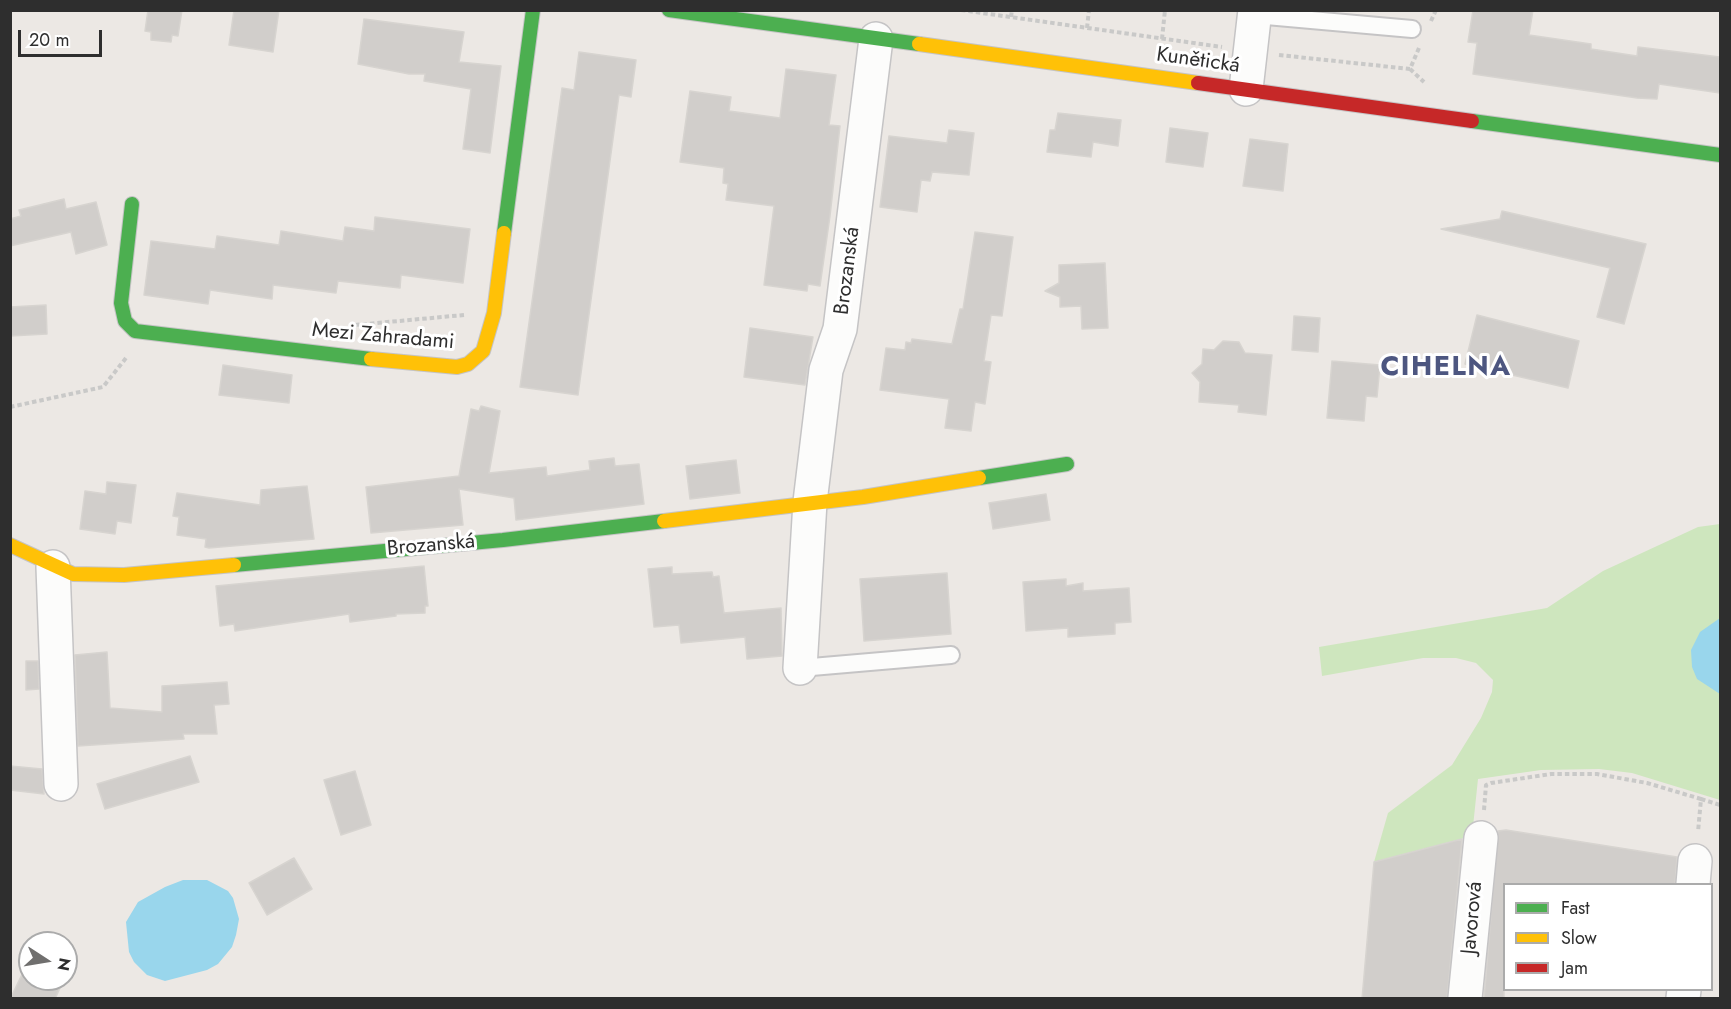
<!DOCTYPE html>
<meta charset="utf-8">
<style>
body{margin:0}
#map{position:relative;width:1731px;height:1009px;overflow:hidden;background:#ece8e4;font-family:Jost,sans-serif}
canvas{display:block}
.frame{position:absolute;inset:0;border:12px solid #2e2e2e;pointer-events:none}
.legend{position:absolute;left:1503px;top:883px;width:210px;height:108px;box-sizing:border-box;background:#fff;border:2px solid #ababab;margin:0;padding:8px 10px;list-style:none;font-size:18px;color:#2e2e2e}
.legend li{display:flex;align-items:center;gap:12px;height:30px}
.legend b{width:30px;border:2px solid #ababab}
.north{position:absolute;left:18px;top:931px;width:60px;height:60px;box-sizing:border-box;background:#fff;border:2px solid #ababab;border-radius:50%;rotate:102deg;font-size:16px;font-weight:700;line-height:24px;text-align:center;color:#2e2e2e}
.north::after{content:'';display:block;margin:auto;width:21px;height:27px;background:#706f6e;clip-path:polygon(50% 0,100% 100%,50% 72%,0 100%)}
.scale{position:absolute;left:18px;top:30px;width:84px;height:27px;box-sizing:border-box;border:3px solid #2e2e2e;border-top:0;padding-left:8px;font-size:18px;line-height:21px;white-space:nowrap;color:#2e2e2e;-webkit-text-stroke:4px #fff;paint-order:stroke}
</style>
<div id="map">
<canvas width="1731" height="1009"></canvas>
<div class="frame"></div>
<ul class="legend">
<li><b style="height:8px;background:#4caf50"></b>Fast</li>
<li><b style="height:8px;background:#ffc107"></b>Slow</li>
<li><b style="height:8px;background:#c62828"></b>Jam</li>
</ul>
<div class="north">N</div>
<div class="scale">20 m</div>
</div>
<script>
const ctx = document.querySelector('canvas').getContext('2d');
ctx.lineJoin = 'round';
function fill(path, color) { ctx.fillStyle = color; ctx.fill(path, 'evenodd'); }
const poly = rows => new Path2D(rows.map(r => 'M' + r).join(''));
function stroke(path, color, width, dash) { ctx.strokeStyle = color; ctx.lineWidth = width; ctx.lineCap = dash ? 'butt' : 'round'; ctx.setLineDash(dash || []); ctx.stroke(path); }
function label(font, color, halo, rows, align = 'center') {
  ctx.font = font + ' Jost,sans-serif'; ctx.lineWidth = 6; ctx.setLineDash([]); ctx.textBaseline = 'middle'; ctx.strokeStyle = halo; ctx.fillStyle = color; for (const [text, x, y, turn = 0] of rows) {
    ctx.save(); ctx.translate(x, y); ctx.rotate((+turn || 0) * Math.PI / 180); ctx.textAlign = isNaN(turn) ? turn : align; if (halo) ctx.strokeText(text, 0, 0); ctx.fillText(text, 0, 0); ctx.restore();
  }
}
fill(poly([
 [1720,524,1720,800,1632,773,1599,769,1541,770,1478,779,1472,836,1374,862,1388,813,1452,765,1481,718,1492,692,1493,680,1476,663,1456,658,1423,658,1322,676,1319,647,1547,608,1603,571,1698,527]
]), '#cee6be');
fill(poly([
 [1720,618,1720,694,1697,679,1692,667,1691,650,1700,632],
 [183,880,207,880,228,891,233,898,239,919,236,935,232,947,218,964,207,970,165,981,147,975,134,962,129,952,126,922,138,902,165,887]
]), '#99d6ec');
const building = poly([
 [148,10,182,10,178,36,172,35,171,42,151,40,151,32,145,31,148,10],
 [234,10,279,10,273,52,229,45,234,10],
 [1473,10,1533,10,1529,35,1591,44,1591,49,1637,56,1638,47,1720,57,1720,93,1659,84,1657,99,1637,98,1473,74,1477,43,1468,42,1473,10],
 [364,19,464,32,459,62,501,66,490,153,463,149,471,89,424,81,425,74,409,74,358,64,364,19],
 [579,52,636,60,631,97,619,95,578,395,520,387,562,88,574,90,579,52],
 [786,69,836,75,829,125,840,126,830,216,820,286,808,284,807,291,764,285,774,206,726,200,728,184,723,183,724,168,680,162,690,91,731,97,729,111,780,118,786,69],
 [1058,113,1121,120,1118,146,1093,142,1091,157,1047,152,1050,130,1055,130,1058,113],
 [1170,128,1208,133,1203,167,1166,162,1170,128],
 [949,130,974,133,969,175,932,172,930,181,921,180,917,212,880,207,889,136,947,143,949,130],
 [1250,139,1288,144,1283,191,1243,186,1250,139],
 [64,199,66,209,96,202,107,245,76,254,71,232,10,246,10,219,21,216,19,210,64,199],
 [1502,211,1646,244,1624,324,1597,317,1610,268,1441,229,1500,219,1502,211],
 [375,217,470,229,463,283,401,275,400,288,338,281,336,293,273,285,272,299,210,290,208,304,144,295,151,241,215,249,217,236,279,245,281,231,343,241,345,227,374,231,375,217],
 [975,232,1013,237,1002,316,991,315,984,361,991,362,985,404,975,402,971,431,945,428,949,399,880,390,886,348,905,350,906,342,911,343,912,339,952,344,960,309,963,309,975,232],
 [1105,263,1108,328,1082,329,1081,306,1060,307,1060,297,1045,291,1059,283,1059,265,1105,263],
 [46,305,47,334,10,336,10,307,46,305],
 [1477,315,1579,341,1568,388,1465,364,1477,315],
 [1294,316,1320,318,1318,352,1292,350,1294,316],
 [750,328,813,337,805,385,744,377,750,328],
 [1223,341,1239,342,1245,353,1272,355,1266,415,1238,412,1239,405,1199,402,1200,382,1192,373,1202,364,1203,349,1214,350,1223,341],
 [1332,361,1380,365,1377,397,1366,396,1364,421,1327,418,1332,361],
 [223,365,292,375,289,403,219,395,223,365],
 [481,406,500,411,489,473,546,467,547,476,590,470,589,461,614,458,615,466,639,464,644,504,516,520,514,498,459,489,463,525,371,533,366,487,459,476,471,409,479,411,481,406],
 [736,460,740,493,690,499,686,466,736,460],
 [107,482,136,485,131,523,117,521,115,534,80,529,85,491,106,494,107,482],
 [307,486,314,539,209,548,205,547,206,539,177,535,179,517,173,516,177,493,260,505,261,490,307,486],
 [1046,494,1050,520,993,529,989,503,1046,494],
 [424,566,428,606,425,606,425,613,396,614,396,616,350,622,349,614,235,631,234,624,220,626,216,586,424,566],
 [672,567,672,574,712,572,713,577,719,576,724,613,781,608,782,656,747,659,745,637,681,643,679,625,654,627,648,569,672,567],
 [947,573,951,634,864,641,860,579,947,573],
 [1066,579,1066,586,1083,583,1083,591,1129,588,1131,622,1115,623,1115,634,1068,637,1068,628,1026,631,1023,582,1066,579],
 [107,652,110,708,162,712,162,686,227,682,229,704,214,705,217,734,183,734,184,739,78,746,75,655,107,652],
 [26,661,38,661,39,689,26,690,26,661],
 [190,756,199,782,105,809,97,784,190,756],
 [10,766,42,769,44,794,10,790,10,766],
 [355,771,371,825,341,835,324,780,355,771],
 [1506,830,1677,857,1675,885,1504,885,1504,999,1484,999,1498,831,1506,830],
 [1462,839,1447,999,1362,999,1374,862,1462,839],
 [294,858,312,889,267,915,249,883,294,858],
 [30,958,30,979,64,979,55,999,10,999,30,958]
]);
fill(building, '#d1cecb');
stroke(building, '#d7d4d0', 1.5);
const lane = poly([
 [1255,15,1412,29],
 [800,668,951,655]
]);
const street = poly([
 [1246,89,1255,10],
 [53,567,61,784],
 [800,668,810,502,826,370,840,329,876,39],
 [1693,884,1695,861],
 [1465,998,1481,838],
 [1683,998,1684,990]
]);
const fast = poly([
 [669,10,919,44],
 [1472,121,1720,155],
 [132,204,121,303,125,321,135,331,371,359],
 [504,233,533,10],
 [979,478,1067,464],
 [234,565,503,540,664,521]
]);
const slow = poly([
 [919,44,1198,83],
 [371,359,457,367,468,364,483,351,494,313,504,233],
 [664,521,863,497,979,478],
 [10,545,73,574,124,575,234,565]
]);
const jam = poly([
 [1198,83,1472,121]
]);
stroke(lane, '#c5c4c5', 20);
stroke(street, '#c5c4c5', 36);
stroke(fast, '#c5c4c5', 16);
stroke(slow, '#c5c4c5', 16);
stroke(jam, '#c5c4c5', 16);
stroke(poly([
 [961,10,1222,47],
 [1011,17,1012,10],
 [1431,21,1436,10],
 [1087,28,1089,10],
 [1162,39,1165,10],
 [1279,55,1410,69,1419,48],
 [1410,69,1424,82],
 [355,325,464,315],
 [10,407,103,387,126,358],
 [1701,799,1720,805],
 [1484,810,1486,785,1491,783,1551,774,1597,774,1647,783,1701,799,1698,832]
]), '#c9c9c8', 4, [4.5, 3]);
stroke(lane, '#fcfcfb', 16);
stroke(street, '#fcfcfb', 33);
stroke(fast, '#4caf50', 14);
stroke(slow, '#ffc107', 14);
stroke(jam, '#c62828', 14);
label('21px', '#2e2e2e', '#fff', [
 ["Kunětická",1198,61,8],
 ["Brozanská",848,271,-83],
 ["Mezi Zahradami",383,337,5],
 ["Brozanská",431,546,-5],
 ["Javorová",1473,918,-85]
]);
ctx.letterSpacing = '1.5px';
label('bold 27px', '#4d5680', '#fff', [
 ["CIHELNA",1446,368]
]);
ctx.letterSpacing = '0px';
</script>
